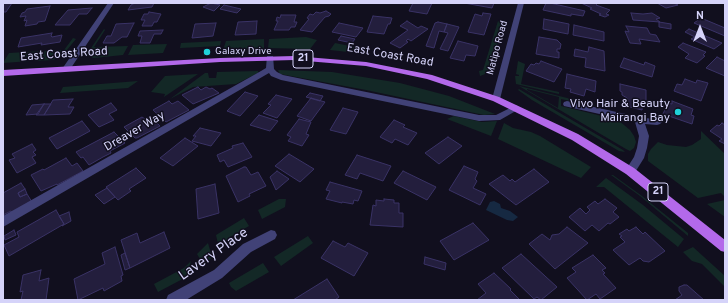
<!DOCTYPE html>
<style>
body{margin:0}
#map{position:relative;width:728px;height:303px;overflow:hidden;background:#110f1e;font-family:Overpass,sans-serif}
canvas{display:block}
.frame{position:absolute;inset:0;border:4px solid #d5d3f9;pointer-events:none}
.north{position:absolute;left:680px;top:8px;width:40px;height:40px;-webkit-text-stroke:3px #110f1e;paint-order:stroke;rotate:0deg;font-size:11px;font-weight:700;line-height:16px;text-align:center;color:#d5d3f9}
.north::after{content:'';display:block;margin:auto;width:14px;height:18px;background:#d5d3f9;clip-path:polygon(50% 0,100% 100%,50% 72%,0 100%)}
</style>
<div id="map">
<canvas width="728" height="303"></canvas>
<div class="frame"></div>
<div class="north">N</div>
</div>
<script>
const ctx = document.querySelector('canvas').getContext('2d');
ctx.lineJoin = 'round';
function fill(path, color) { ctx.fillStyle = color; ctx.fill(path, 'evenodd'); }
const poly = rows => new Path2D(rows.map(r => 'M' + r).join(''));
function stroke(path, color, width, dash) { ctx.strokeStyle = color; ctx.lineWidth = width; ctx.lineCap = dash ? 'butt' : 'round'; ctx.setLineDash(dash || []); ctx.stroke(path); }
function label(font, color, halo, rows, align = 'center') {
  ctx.font = font + ' Overpass,sans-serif'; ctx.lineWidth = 3; ctx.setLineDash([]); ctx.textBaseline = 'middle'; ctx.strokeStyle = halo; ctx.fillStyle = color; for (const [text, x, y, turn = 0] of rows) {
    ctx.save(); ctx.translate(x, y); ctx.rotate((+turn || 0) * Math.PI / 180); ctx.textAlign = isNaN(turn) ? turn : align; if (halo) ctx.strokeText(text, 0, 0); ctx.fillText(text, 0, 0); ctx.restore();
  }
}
fill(poly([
 [498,21,504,23,490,69,485,74,480,76,479,71,483,70],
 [104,29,105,30,94,47,128,46,123,55,94,58,88,56,89,51],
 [306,37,317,40,310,49,268,48,269,39],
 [73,38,76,39,62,56,53,60,34,61,45,51,64,50],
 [264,39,264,48,223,50,226,41],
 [221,41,220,46,180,48,181,43],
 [335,43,369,50,366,54,330,50],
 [167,44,163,53,128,55,133,45],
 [43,51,31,61,3,63,9,53],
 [518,61,525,64,521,84,559,92,559,94,516,84,515,76,519,76,519,75,516,74],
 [278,70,332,72,400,83,449,96,495,114,484,115,366,90,280,74],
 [258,71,258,73,236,84,193,87,170,99,205,73,208,73,209,78,216,78,217,72],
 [198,74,164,97,165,94,151,92,165,76],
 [138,81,128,88,60,93,63,87],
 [519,86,595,105,593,106,561,99,561,106,618,120,630,130,634,136,636,142,634,148,630,151,626,149],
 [527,89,559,97,558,108,527,90],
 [519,89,623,150,625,152,619,151,532,100,518,90],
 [454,116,482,122,497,121,491,136,447,119],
 [504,123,513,128,531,132,540,136,591,167,581,178,498,139],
 [701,131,725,154,725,197,721,193,698,198,648,161,648,154,651,149,658,142,667,145,686,147,692,145,701,139],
 [611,175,613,175,642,196,688,233,688,236,640,196],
 [606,178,643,205,684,239,678,247,604,187,596,187],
 [279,199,286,199,285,207,262,219,258,210],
 [725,200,725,217,707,204],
 [244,218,249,226,230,237,219,248,216,235],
 [308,236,313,243,281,266,274,257],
 [208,243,212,257,204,266,197,254],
 [693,247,725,276,725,287,702,264,692,261,683,252],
 [191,261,190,265,193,265,194,273,158,292,154,284,184,268],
 [263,263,269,272,236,291,231,287,229,283]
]), '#132826');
fill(poly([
 [494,201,500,204,501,208,510,211,518,217,513,221,507,220,486,210,490,202]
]), '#162942');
const building = poly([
 [3,3,12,3,6,12,3,12,3,3],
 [135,3,154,3,152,7,128,10,131,5,135,3],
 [211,3,220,5,214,11,203,7,211,3],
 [413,3,432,3,427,14,409,11,413,3],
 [464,3,494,3,492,8,464,3],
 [546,3,550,3,585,11,583,16,571,14,571,16,543,10,546,3],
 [581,3,598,3,596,5,610,10,606,14,609,15,605,17,599,15,601,14,590,9,592,8,581,3],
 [657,3,674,3,678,5,666,8,657,3],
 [224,5,241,9,237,13,220,9,224,5],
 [50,6,45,21,38,22,37,24,25,26,27,20,24,21,26,16,20,17,22,13,25,12,27,9,50,6],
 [92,8,87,14,79,14,70,25,55,25,68,10,92,8],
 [326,11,331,14,329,16,325,17,312,32,300,30,309,19,307,18,310,14,313,15,316,12,320,13,326,11],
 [149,12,161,14,157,22,154,22,152,26,142,26,145,20,141,20,144,14,148,14,149,12],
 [483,13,491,14,484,35,468,32,475,14,482,16,483,13],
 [631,13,643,14,652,13,660,18,656,19,660,22,633,20,631,13],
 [281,15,296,15,294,22,297,22,295,27,291,27,289,30,274,30,278,21,276,21,277,17,280,18,281,15],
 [373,16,392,18,390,24,388,24,384,34,367,32,373,16],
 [701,18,725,28,725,36,694,23,701,18],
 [544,19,569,24,568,34,543,29,544,19],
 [257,21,256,34,235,35,238,22,257,21],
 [407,21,418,28,421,26,428,29,411,41,408,39,406,41,408,42,400,48,390,43,408,30,400,26,407,21],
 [438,22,447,24,444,32,439,31,434,48,426,46,435,23,438,22],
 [659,22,671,24,671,29,659,27,659,22],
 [134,23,127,37,122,37,114,43,103,43,107,36,111,36,116,24,134,23],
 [216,23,213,36,192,38,195,24,216,23],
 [339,23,363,28,356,37,332,32,339,23],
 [447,24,459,27,448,51,440,49,448,33,444,32,447,24],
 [574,25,604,32,604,41,573,35,574,25],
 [626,26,647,28,650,34,656,35,660,42,639,39,641,44,630,43,625,31,629,32,626,26],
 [689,29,722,43,714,49,691,39,695,37,685,32,689,29],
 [163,30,161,34,154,34,150,43,140,43,142,36,138,36,140,31,163,30],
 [52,33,51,36,52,37,62,35,60,42,41,45,42,43,18,47,21,38,52,33],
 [341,36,355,39,352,43,338,40,341,36],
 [539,37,557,40,561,44,560,49,557,49,557,52,559,52,559,58,536,54,539,37],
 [458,41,478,46,475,56,466,55,464,61,450,58,458,41],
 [683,43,706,52,703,55,705,56,697,63,685,58,689,54,678,47,683,43],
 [589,47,604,51,605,71,585,67,586,58,574,56,575,49,588,52,589,47],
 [717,57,725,61,725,76,706,68,717,57],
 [624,58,644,65,645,62,655,66,652,77,620,67,624,58],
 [541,61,562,69,554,82,526,71,531,64,534,65,536,63,539,64,541,61],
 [567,74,596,81,595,92,586,89,584,96,570,92,571,89,565,88,567,74],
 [685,79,696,83,697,80,708,83,701,101,674,91,677,84,682,85,685,79],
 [620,84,646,90,646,101,643,101,642,110,626,106,627,98,622,95,622,92,620,91,620,84],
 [198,87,201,90,206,87,210,89,212,88,219,93,193,104,182,95,198,87],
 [245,92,258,96,240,116,227,111,245,92],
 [310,93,323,96,320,101,306,97,310,93],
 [276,95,292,99,277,118,263,113,271,105,268,104,276,95],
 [311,98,325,102,311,121,297,116,311,98],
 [73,99,68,107,74,107,70,114,44,115,53,100,73,99],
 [169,101,172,104,178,101,189,110,166,122,153,110,169,101],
 [672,101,693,109,691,115,694,116,692,124,663,114,668,103,672,104,672,101],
 [111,103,117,110,109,114,114,120,99,127,88,115,111,103],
 [44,104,38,114,26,115,32,105,44,104],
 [44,104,51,104,44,115,36,115,44,104],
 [343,108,358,112,346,134,330,130,343,108],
 [259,115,278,121,270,131,250,125,259,115],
 [150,116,160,126,137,138,135,138,124,127,142,117,145,119,150,116],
 [299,119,311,122,306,134,309,135,302,146,288,141,291,137,287,135,299,119],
 [394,120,405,125,403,127,417,133,408,145,395,139,392,143,380,137,394,120],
 [82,121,90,131,57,149,49,138,82,121],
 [722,123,725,125,725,144,719,141,722,139,710,131,717,125,719,126,722,123],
 [200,128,221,133,211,146,192,141,196,136,193,136,200,128],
 [114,132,125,143,110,151,111,153,103,157,89,165,83,157,81,158,76,152,114,132],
 [448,137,462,146,439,164,425,153,448,137],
 [185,138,198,146,173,166,160,158,185,138],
 [243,143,252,157,228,167,224,160,220,162,217,155,233,148,232,146,243,143],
 [32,144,36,150,33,152,36,155,32,157,36,163,17,173,9,160,15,158,12,154,32,144],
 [289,154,314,169,300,182,275,166,289,154],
 [357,155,391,166,383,181,360,173,357,179,345,175,357,155],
 [66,158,72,166,77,163,83,171,57,185,57,184,41,191,31,175,43,169,44,170,66,158],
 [464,166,478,172,475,179,477,181,473,188,486,194,480,205,449,190,464,166],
 [244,167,246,167,251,175,258,172,266,186,249,194,250,196,238,202,226,176,244,167],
 [136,168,146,178,129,189,131,191,118,200,106,187,136,168],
 [534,169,549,182,516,205,489,184,503,175,510,181,512,179,515,182,534,169],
 [277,171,289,179,276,190,270,177,277,171],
 [403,171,436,187,427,200,394,183,403,171],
 [330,182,362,191,358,201,354,200,353,204,342,202,342,203,326,199,330,191,326,190,330,182],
 [21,183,25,189,18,193,20,197,27,194,32,202,12,213,11,211,3,215,3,193,21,183],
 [215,184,219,213,198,219,196,189,215,184],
 [107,188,115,197,104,204,95,195,107,188],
 [25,189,27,194,20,197,18,193,25,189],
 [384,199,394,200,394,203,399,203,399,213,403,213,403,227,370,225,373,205,376,206,376,200,384,201,384,199],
 [605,199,617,208,613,212,619,217,610,224,608,223,599,231,592,225,585,231,569,217,580,208,586,214,590,210,587,207,595,201,598,204,605,199],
 [56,210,64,224,9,256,4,245,19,237,17,232,56,210],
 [69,212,71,221,62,226,64,224,59,216,69,212],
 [473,223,489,240,454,260,440,241,473,223],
 [567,227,588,243,555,269,529,244,542,234,550,240,552,235,559,234,567,227],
 [636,227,643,234,645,232,665,251,649,262,643,261,640,258,629,265,613,250,625,242,620,237,622,236,619,234,627,229,629,231,636,227],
 [14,230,16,235,5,240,4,236,14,230],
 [164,232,170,248,130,268,121,240,137,233,140,243,164,232],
 [333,241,345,247,348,243,368,253,354,276,321,258,333,241],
 [115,247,123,275,121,276,122,281,104,291,103,288,78,300,74,279,105,264,102,253,115,247],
 [125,253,130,268,125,270,121,255,125,253],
 [521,254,557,287,541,300,537,297,534,299,502,268,521,254],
 [593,255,606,268,602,270,605,273,603,274,616,288,600,299,596,294,587,300,567,278,576,272,572,268,593,255],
 [425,257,446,263,445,270,424,264,425,257],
 [41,270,39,281,49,278,46,300,21,300,23,291,20,292,23,275,41,270],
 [494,273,511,289,510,290,520,300,477,300,486,293,478,284,494,273],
 [327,279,339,297,335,300,293,300,327,279],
 [684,285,687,285,704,300,675,300,682,295,679,291,679,287,684,285]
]);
fill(building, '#231e3d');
stroke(building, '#3a3366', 1);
fill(poly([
 [108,3,114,3,69,71,63,71,62,69,108,3],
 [518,3,524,3,500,99,496,102,492,99,518,3],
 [267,56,273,56,274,69,277,72,283,75,479,115,496,115,516,105,521,108,500,120,479,121,281,80,271,76,269,73,3,227,3,216,261,71,266,68,267,56],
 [567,101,639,117,660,120,662,122,660,124,657,125,645,124,649,136,647,148,644,158,634,174,626,174,625,171,634,157,637,148,639,136,635,122,564,106,563,104,564,102,567,101],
 [271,230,275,231,277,235,275,239,251,252,222,278,186,300,166,300,168,295,214,270,243,244,271,230]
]), '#414277');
fill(poly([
 [294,56,366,62,432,75,499,97,578,134,634,168,725,240,725,252,721,251,626,174,572,140,493,101,427,79,366,66,294,60,220,62,3,76,3,70,220,58,294,56]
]), '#b369ea');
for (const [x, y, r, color] of [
 [207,52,4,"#1fd1d9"],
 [678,112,4,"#1fd1d9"]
]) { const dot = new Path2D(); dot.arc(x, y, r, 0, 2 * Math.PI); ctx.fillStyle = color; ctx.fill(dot); stroke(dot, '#110f1e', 1.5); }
label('10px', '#d5d3f9', '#110f1e', [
 ["Matipo Road",498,48,-75]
]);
label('10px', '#d5d3f9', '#110f1e', [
 ["Galaxy Drive",215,52]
], 'left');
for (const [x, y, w] of [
 [303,59,20],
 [658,192,20]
]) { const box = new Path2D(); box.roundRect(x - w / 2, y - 9, w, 18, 3); ctx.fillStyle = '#110f1e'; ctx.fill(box); stroke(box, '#d5d3f9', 1); }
label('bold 11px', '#d5d3f9', null, [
 ["21",303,59],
 ["21",658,192]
]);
label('12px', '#d5d3f9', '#110f1e', [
 ["East Coast Road",64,55,-4],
 ["East Coast Road",390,56,10],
 ["Dreaver Way",135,132,-30]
]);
label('12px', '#d5d3f9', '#110f1e', [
 ["Vivo Hair & Beauty",670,105],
 ["Mairangi Bay",670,119]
], 'right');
label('14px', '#d5d3f9', '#110f1e', [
 ["Lavery Place",214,255,-35]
]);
</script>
